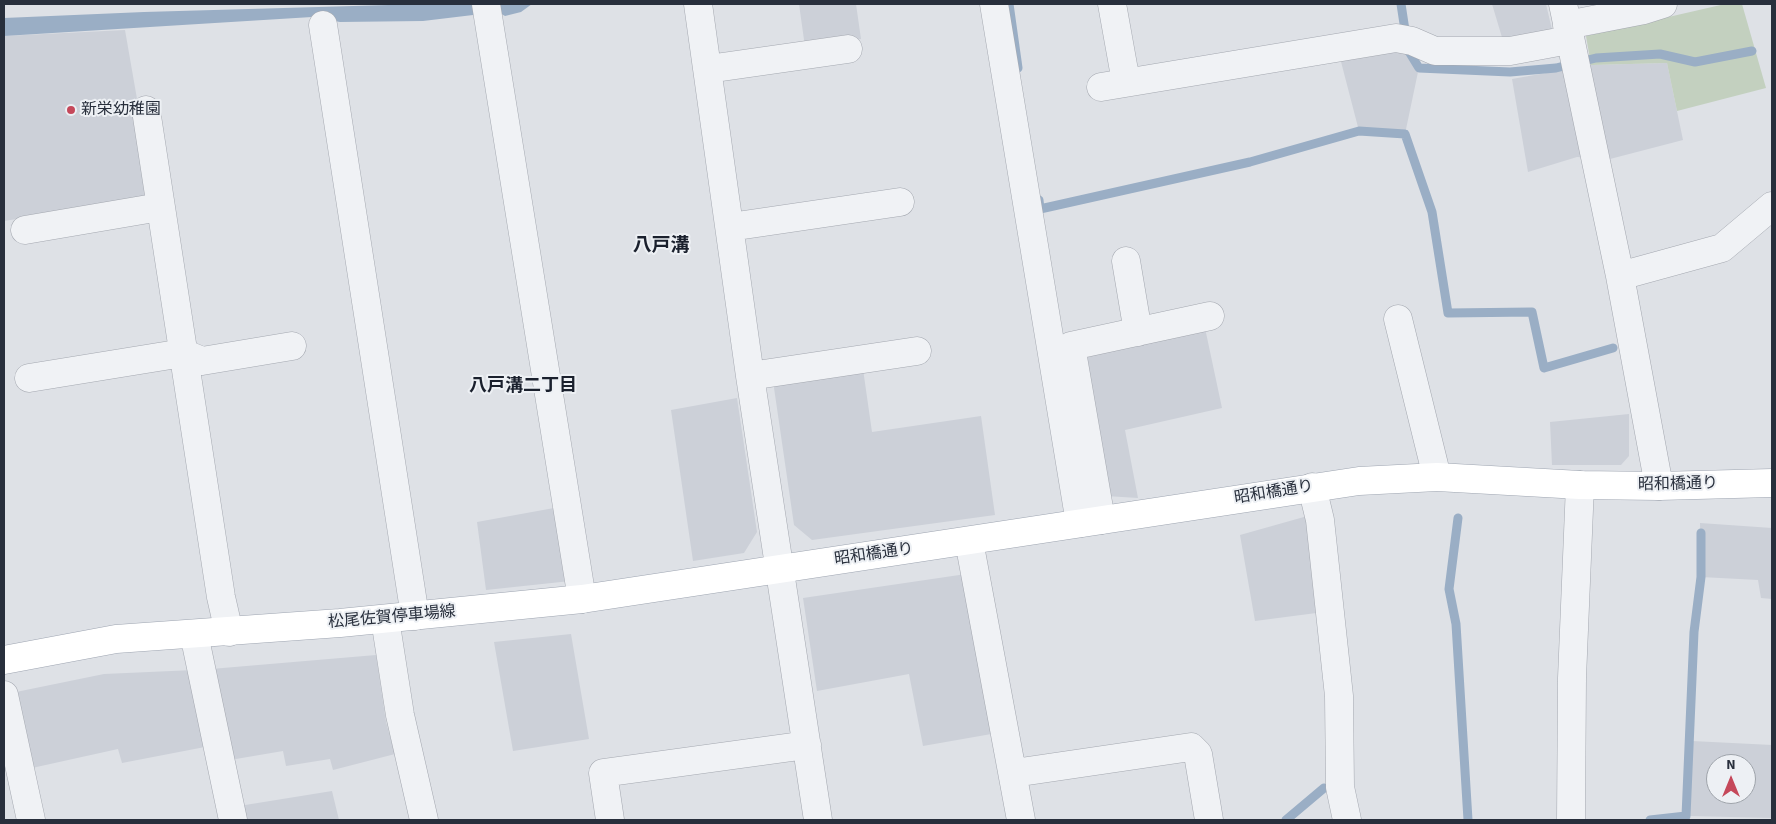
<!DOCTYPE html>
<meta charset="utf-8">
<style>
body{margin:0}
#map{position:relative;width:1776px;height:824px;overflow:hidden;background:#dee1e6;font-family:"Source Sans 3",sans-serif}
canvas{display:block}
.frame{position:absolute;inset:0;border:5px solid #282f3c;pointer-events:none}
.north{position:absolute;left:1706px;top:754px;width:50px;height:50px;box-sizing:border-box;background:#edf0f4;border:1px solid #9ea3aa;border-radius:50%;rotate:0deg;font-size:14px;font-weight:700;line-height:20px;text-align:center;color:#282f3c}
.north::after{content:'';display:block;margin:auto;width:18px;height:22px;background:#c5485a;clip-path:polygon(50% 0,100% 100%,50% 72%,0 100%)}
</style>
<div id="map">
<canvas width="1776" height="824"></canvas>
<div class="frame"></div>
<div class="north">N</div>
</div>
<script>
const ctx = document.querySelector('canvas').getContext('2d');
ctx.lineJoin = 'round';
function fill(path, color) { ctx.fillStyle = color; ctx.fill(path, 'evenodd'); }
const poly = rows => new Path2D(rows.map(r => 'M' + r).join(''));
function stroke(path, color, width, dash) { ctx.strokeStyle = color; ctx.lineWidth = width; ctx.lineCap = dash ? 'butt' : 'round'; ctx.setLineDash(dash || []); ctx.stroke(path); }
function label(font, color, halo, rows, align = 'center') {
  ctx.font = font + ' "Source Sans 3","Noto Sans JP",sans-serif'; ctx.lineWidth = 4; ctx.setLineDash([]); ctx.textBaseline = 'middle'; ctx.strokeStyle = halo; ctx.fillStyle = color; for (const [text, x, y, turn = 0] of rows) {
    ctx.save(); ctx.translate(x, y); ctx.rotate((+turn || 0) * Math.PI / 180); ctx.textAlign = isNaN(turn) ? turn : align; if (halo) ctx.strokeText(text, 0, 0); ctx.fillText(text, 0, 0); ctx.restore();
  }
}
fill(poly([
 [799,4,856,4,861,39,805,47],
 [1492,4,1546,4,1553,34,1504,44],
 [125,30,152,185,144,199,4,221,4,36],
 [1402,47,1418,72,1405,134,1359,131,1339,54],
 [1667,63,1683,140,1610,159,1577,157,1528,172,1512,79,1591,65],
 [1205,328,1222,408,1125,430,1138,498,1106,496,1061,353],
 [863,369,872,432,981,416,995,515,812,540,794,525,773,381],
 [737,398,757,532,744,553,693,561,671,410],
 [1629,414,1629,456,1621,465,1552,465,1550,422],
 [576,504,589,579,486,590,477,522],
 [1311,515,1324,612,1255,621,1240,535],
 [1700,523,1772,528,1772,599,1761,598,1758,580,1701,577],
 [966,574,997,733,923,746,909,674,817,691,803,598],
 [571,634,589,739,513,751,494,642],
 [376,655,386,722,395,754,333,770,330,759,286,766,283,751,230,760,211,669],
 [194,670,210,746,122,763,118,749,32,768,16,692,104,674],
 [1692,741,1772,745,1772,818,1690,816],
 [1716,764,1746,764,1746,794,1716,794],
 [332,791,339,820,242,820,239,806]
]), '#ccd0d8');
fill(poly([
 [1725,4,1742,4,1766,88,1677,111,1667,63,1591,65,1586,36]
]), '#c3d0bf');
fill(poly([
 [423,4,532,4,521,12,505,16,498,12,423,21,340,22,312,17,4,36,4,18,144,12]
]), '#9aaec5');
stroke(poly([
 [1009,4,1018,68],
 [1401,4,1408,50,1419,68,1510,72,1556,68,1596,58,1660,54,1695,62,1752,51],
 [1039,200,1040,209,1250,162,1359,131,1405,134,1432,212,1448,313,1532,312,1544,368,1613,348],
 [1458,518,1449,589,1456,624,1468,820],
 [1286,820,1324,788],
 [1650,820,1686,816,1694,632,1701,577,1701,533]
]), '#9aaec5', 9);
const minor = poly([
 [486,4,582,599],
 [698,4,750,376,818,820],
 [994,4,1080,523],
 [1112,4,1126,82],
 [1563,4,1620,276,1659,486],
 [323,25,415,616],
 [1567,25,1644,10,1663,4],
 [708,69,848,49],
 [1101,87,1396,38,1412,41,1435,51,1510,51,1569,40],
 [146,110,221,597,229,632],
 [730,227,900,202],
 [25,230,160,207],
 [1126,261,1138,332],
 [1620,276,1722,248,1772,206],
 [1398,319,1437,477],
 [750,376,917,351],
 [29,378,183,353,202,361,292,346],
 [1312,487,1320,520,1339,696,1340,787,1347,820],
 [1101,520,1071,346,1210,316],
 [969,541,1021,820],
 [385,619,400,715,424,820],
 [194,634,233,820],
 [4,695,31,820],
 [1014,773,1191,747,1198,754,1209,820],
 [610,820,603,773,807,745],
 [1571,820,1572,678,1580,485]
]);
const major = poly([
 [4,660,116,639,340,623,582,599,1359,481,1437,477,1580,485,1659,486,1772,483]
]);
stroke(minor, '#a4a8b0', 29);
stroke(major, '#9ea5b1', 29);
stroke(minor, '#f0f2f5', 28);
stroke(major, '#fff', 28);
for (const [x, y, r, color] of [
 [71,110,5,"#c5485a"]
]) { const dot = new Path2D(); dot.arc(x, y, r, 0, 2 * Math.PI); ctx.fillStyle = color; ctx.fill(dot); stroke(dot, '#edf0f4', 2); }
label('16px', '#282f3c', '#edf0f4', [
 ["新栄幼稚園",81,110]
], 'left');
label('16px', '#282f3c', '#edf0f4', [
 ["昭和橋通り",1678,485,-1],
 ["昭和橋通り",1274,493,-9],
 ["昭和橋通り",874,555,-8],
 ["松尾佐賀停車場線",392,618,-5]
]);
label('bold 18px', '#1a202d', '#edf0f4', [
 ["八戸溝二丁目",523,387]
]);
label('bold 19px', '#1a202d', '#edf0f4', [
 ["八戸溝",661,247]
]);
</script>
